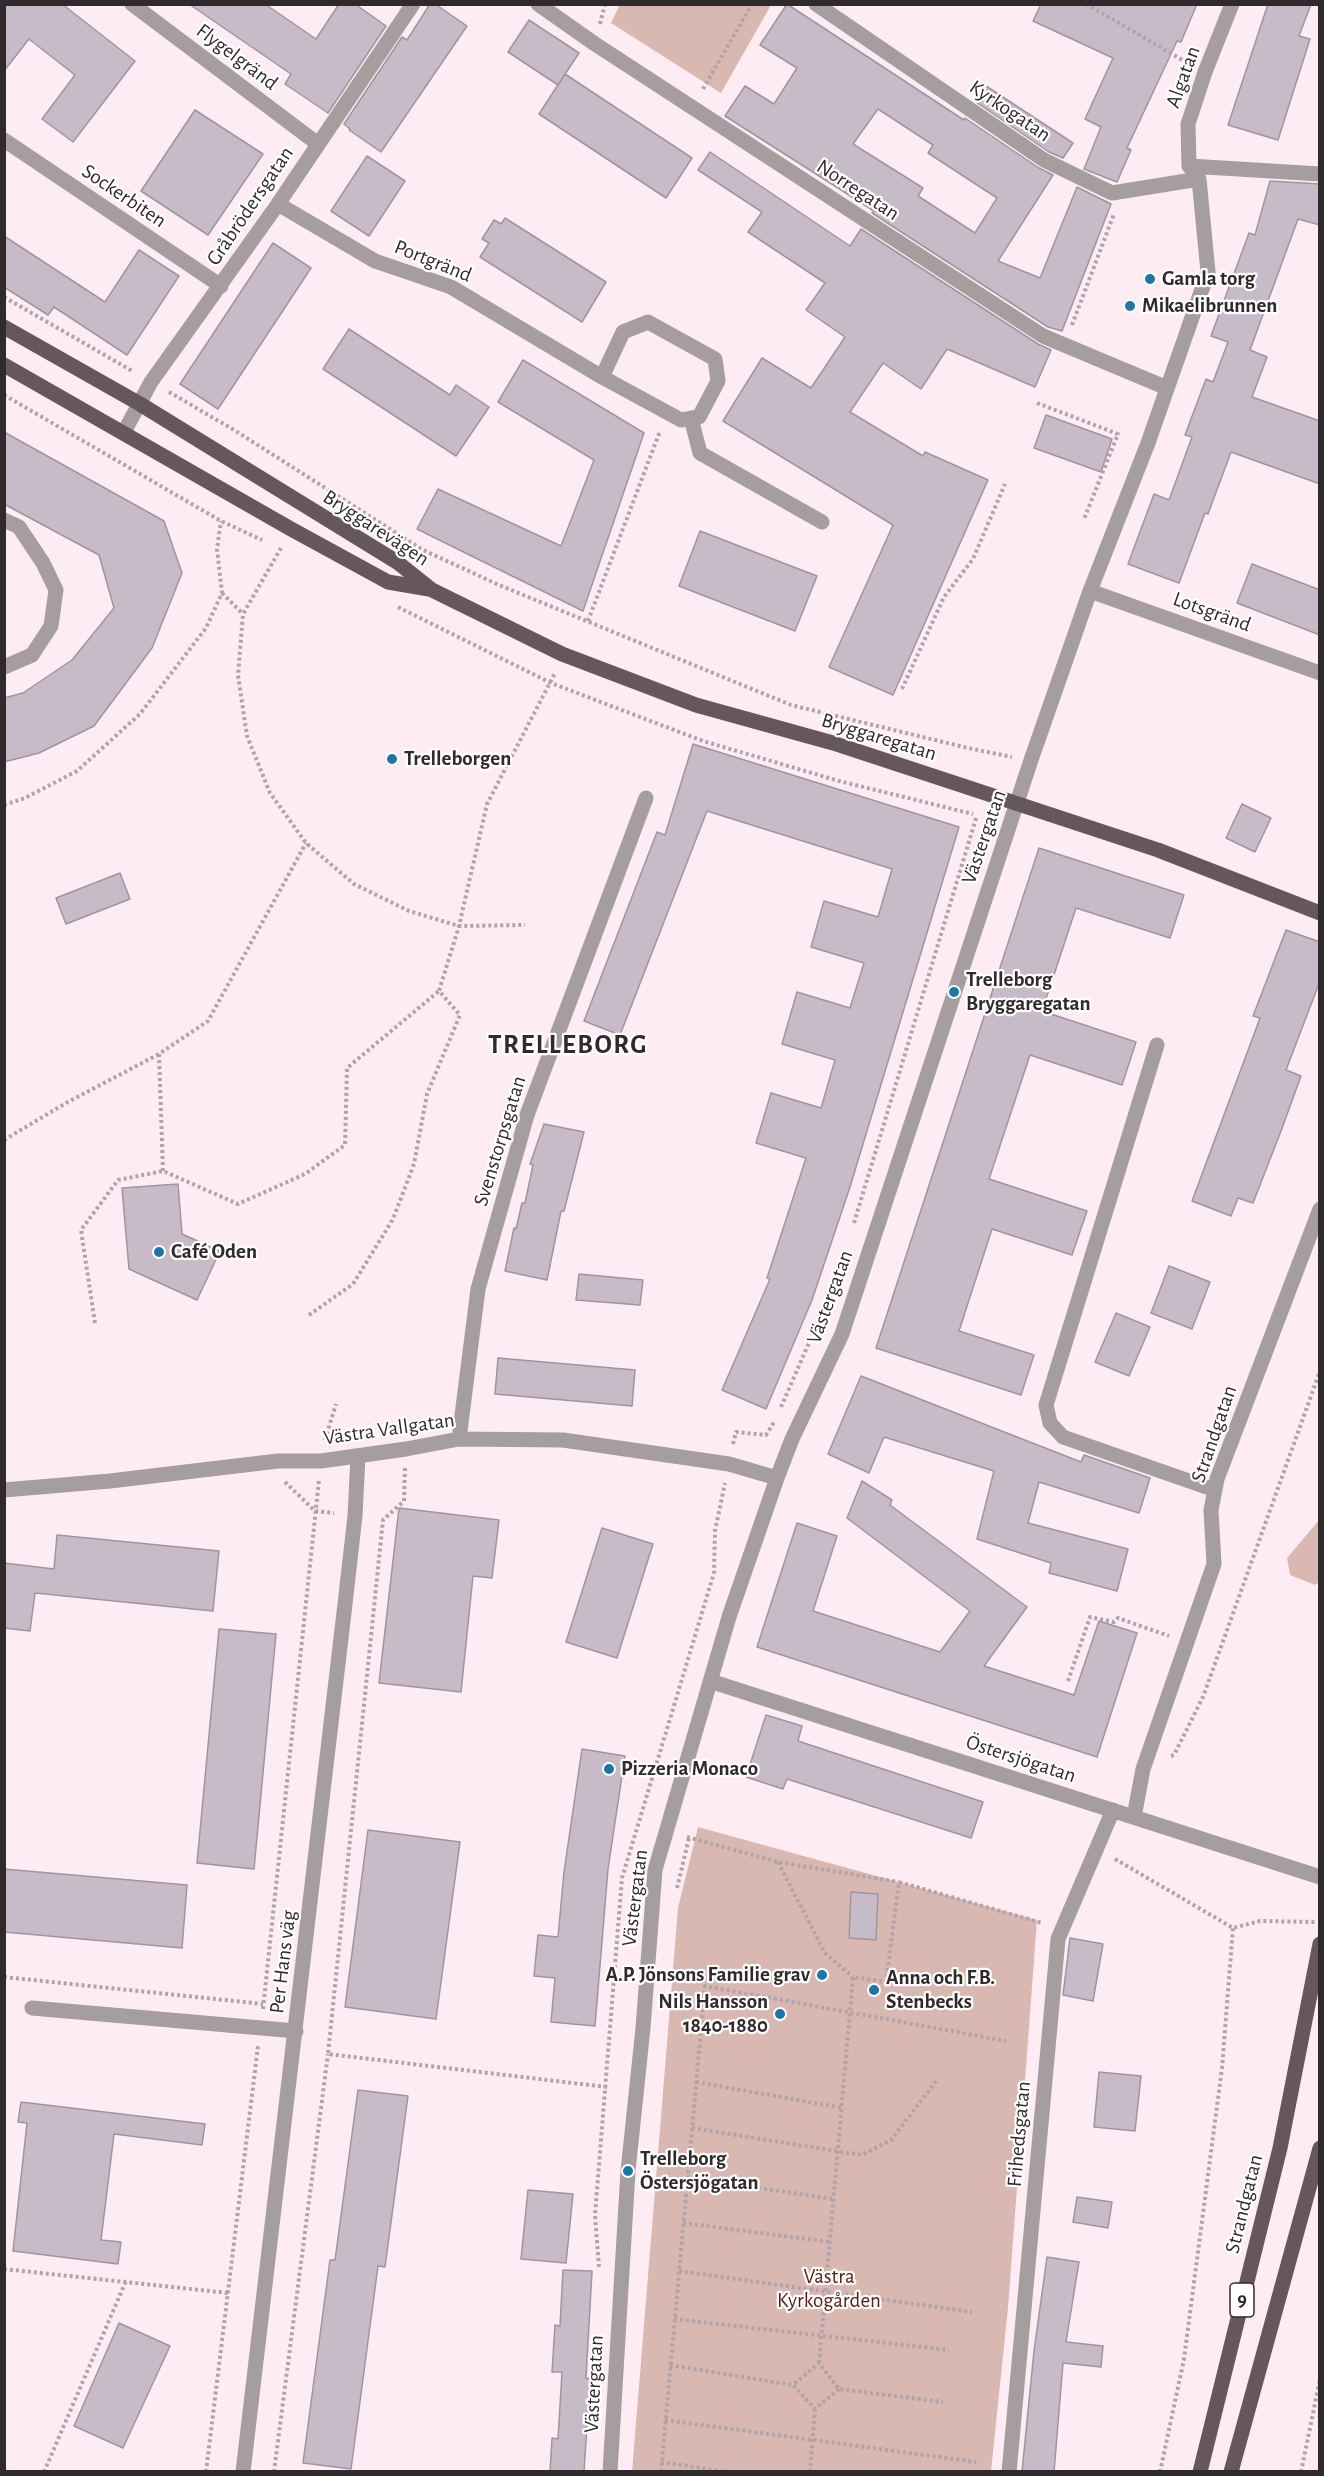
<!DOCTYPE html>
<meta charset="utf-8">
<style>
body{margin:0}
#map{position:relative;width:1324px;height:2476px;overflow:hidden;background:#feecf5;font-family:"Alegreya Sans",sans-serif}
canvas{display:block}
.frame{position:absolute;inset:0;border:6px solid #302a2d;pointer-events:none}
</style>
<div id="map">
<canvas width="1324" height="2476"></canvas>
<div class="frame"></div>
</div>
<script>
const ctx = document.querySelector('canvas').getContext('2d');
ctx.lineJoin = 'round';
function fill(path, color) { ctx.fillStyle = color; ctx.fill(path, 'evenodd'); }
const poly = rows => new Path2D(rows.map(r => 'M' + r).join(''));
function stroke(path, color, width, dash) { ctx.strokeStyle = color; ctx.lineWidth = width; ctx.lineCap = dash ? 'butt' : 'round'; ctx.setLineDash(dash || []); ctx.stroke(path); }
function label(font, color, halo, rows, align = 'center') {
  ctx.font = font + ' "Alegreya Sans",sans-serif'; ctx.lineWidth = 4.5; ctx.setLineDash([]); ctx.textBaseline = 'middle'; ctx.strokeStyle = halo; ctx.fillStyle = color; for (const [text, x, y, turn = 0] of rows) {
    ctx.save(); ctx.translate(x, y); ctx.rotate((+turn || 0) * Math.PI / 180); ctx.textAlign = isNaN(turn) ? turn : align; if (halo) ctx.strokeText(text, 0, 0); ctx.fillText(text, 0, 0); ctx.restore();
  }
}
fill(poly([
 [620,4,771,4,771,5,721,93,611,23],
 [1319,1520,1319,1582,1315,1585,1290,1575,1287,1558],
 [698,1827,1037,1920,1008,2308,991,2471,632,2472,678,1908]
]), '#dab8b2');
const building = poly([
 [4,4,62,4,135,61,73,142,42,119,75,75,29,39,4,71,4,4],
 [189,4,265,4,316,39,339,4,355,4,386,26,328,113,285,84,291,74,189,4],
 [430,4,435,4,467,26,381,152,349,130,350,129,344,124,402,37,407,40,430,4],
 [787,4,964,120,965,118,1039,168,1053,175,998,261,1040,278,1077,187,1111,204,1062,331,1048,327,872,213,874,211,725,116,745,86,774,104,797,68,760,45,787,4],
 [878,109,933,145,928,153,997,198,975,233,918,196,923,188,853,144,878,109],
 [1041,4,1197,4,1181,42,1177,41,1127,148,1131,150,1117,182,1084,169,1101,127,1085,119,1113,58,1033,21,1041,4],
 [1268,4,1311,4,1299,36,1310,39,1278,140,1228,125,1268,4],
 [529,20,579,53,558,85,508,52,529,20],
 [565,74,692,158,666,198,539,114,565,74],
 [986,86,1073,143,1063,158,1049,152,976,102,986,86],
 [195,110,263,154,208,235,141,191,195,110],
 [710,152,850,246,861,229,1038,344,1051,350,1035,387,947,349,921,389,883,363,850,412,923,456,925,452,988,480,893,695,829,667,893,525,723,421,762,358,811,388,845,337,806,310,825,283,748,232,762,212,698,170,710,152],
 [367,156,405,181,369,236,331,211,367,156],
 [1270,181,1320,184,1320,225,1298,219,1250,350,1267,357,1252,397,1320,421,1320,484,1231,452,1208,514,1205,513,1179,583,1128,564,1154,494,1169,500,1192,437,1185,435,1206,379,1213,382,1228,342,1211,336,1249,233,1255,235,1270,181],
 [505,218,606,282,582,322,480,257,489,243,482,239,494,220,501,224,505,218],
 [4,236,105,302,139,250,179,276,127,355,54,307,48,315,4,287,4,236],
 [273,243,311,268,218,409,180,384,273,243],
 [349,329,450,395,456,385,489,407,456,456,323,369,349,329],
 [523,360,644,433,583,611,417,529,438,489,561,546,594,460,498,402,523,360],
 [1046,415,1112,439,1101,472,1034,448,1046,415],
 [4,432,164,521,182,573,152,648,94,726,39,753,4,762,4,698,23,693,72,660,114,608,99,555,4,504,4,432],
 [700,531,817,576,795,631,679,586,700,531],
 [1252,564,1320,590,1320,635,1237,603,1252,564],
 [693,744,959,827,850,1187,812,1300,766,1409,722,1390,770,1279,767,1278,806,1158,756,1143,771,1093,821,1108,835,1060,782,1044,797,992,850,1008,864,963,811,947,824,901,878,917,892,869,707,811,620,1035,584,1021,657,832,665,835,693,744],
 [1242,804,1271,818,1255,852,1226,838,1242,804],
 [1039,848,1184,895,1170,938,1076,908,1042,1011,1136,1042,1122,1085,1030,1055,989,1179,1087,1211,1072,1255,992,1229,959,1331,1034,1355,1021,1395,876,1348,1039,848],
 [120,873,130,899,66,924,56,898,120,873],
 [1286,930,1320,942,1320,981,1286,1070,1301,1076,1281,1131,1253,1203,1238,1198,1231,1216,1192,1201,1260,1018,1253,1016,1286,930],
 [544,1124,584,1132,564,1211,561,1211,547,1280,505,1271,514,1228,516,1229,522,1203,525,1203,533,1165,530,1164,544,1124],
 [178,1184,182,1234,220,1251,197,1300,129,1269,122,1188,178,1184],
 [1169,1266,1210,1282,1192,1329,1151,1313,1169,1266],
 [579,1274,643,1280,640,1305,576,1300,579,1274],
 [1116,1313,1150,1327,1129,1376,1095,1362,1116,1313],
 [498,1358,635,1370,632,1406,495,1394,498,1358],
 [861,1376,1081,1462,1084,1455,1150,1478,1139,1513,1039,1482,1028,1523,1128,1549,1117,1591,1049,1573,1051,1563,977,1539,994,1471,884,1437,869,1473,828,1454,861,1376],
 [862,1481,892,1500,890,1505,1027,1607,984,1666,1074,1695,1099,1621,1137,1633,1097,1757,757,1647,797,1523,837,1536,813,1611,940,1652,970,1611,847,1518,862,1481],
 [399,1508,499,1520,492,1578,473,1576,461,1692,379,1683,399,1508],
 [602,1528,653,1544,617,1658,566,1642,602,1528],
 [57,1535,219,1551,213,1611,35,1593,30,1631,4,1628,4,1563,54,1569,57,1535],
 [219,1629,276,1634,254,1869,197,1863,219,1629],
 [766,1715,802,1726,798,1741,983,1802,971,1838,787,1779,783,1789,746,1777,766,1715],
 [582,1749,625,1756,608,1869,595,2026,551,2022,555,1978,534,1976,538,1935,558,1937,564,1872,582,1749],
 [368,1830,460,1842,436,2019,345,2007,368,1830],
 [4,1869,187,1885,182,1948,4,1932,4,1869],
 [851,1892,878,1894,876,1940,849,1938,851,1892],
 [1070,1938,1103,1944,1093,2001,1063,1995,1070,1938],
 [1099,2072,1141,2076,1135,2131,1094,2127,1099,2072],
 [358,2090,408,2096,385,2267,378,2266,351,2469,303,2463,330,2260,335,2260,358,2090],
 [21,2102,205,2124,202,2145,114,2134,101,2240,121,2242,118,2264,13,2251,27,2123,18,2122,21,2102],
 [528,2190,573,2194,566,2263,521,2259,528,2190],
 [1077,2197,1112,2202,1108,2228,1073,2222,1077,2197],
 [1047,2257,1079,2262,1066,2342,1103,2346,1101,2367,1063,2363,1054,2472,1022,2472,1034,2351,1047,2257],
 [563,2270,592,2271,586,2378,590,2379,584,2472,550,2472,552,2438,558,2439,562,2372,552,2372,555,2325,560,2326,563,2270],
 [119,2323,170,2346,123,2448,74,2426,119,2323]
]);
fill(building, '#c8bbc8');
stroke(building, '#9f94a0', 1.5);
stroke(poly([
 [1086,4,1186,62],
 [600,24,605,4],
 [703,89,752,4],
 [4,297,134,372],
 [1072,325,1114,214],
 [169,392,234,430,423,550,499,585,791,705,968,748,1012,757],
 [4,395,221,521,262,540],
 [1037,403,1118,434,1084,519],
 [281,548,243,614,238,675,247,736,270,793,306,843,354,884,409,911,459,926,525,925],
 [222,593,243,614],
 [398,607,551,683,703,741,839,781,973,814],
 [588,621,660,431],
 [902,689,944,597,973,559,1005,484],
 [4,805,25,798,77,771,140,714,206,628,222,593,217,549,221,521],
 [4,1140,66,1103,159,1054],
 [163,1171,159,1054,208,1021,306,843],
 [854,1223,977,815],
 [309,1315,353,1284,393,1219,414,1164,427,1094,460,1015,439,991,459,926,487,804,555,673],
 [95,1323,81,1230,118,1180,163,1171,238,1204,305,1174,345,1145,347,1068,439,991],
 [781,1407,832,1290],
 [325,1440,336,1404],
 [733,1444,736,1432,766,1435,774,1422],
 [405,1468,404,1501,383,1520,328,2054,607,2087],
 [285,1482,315,1511,334,1513],
 [1068,1681,1090,1617,1114,1622,1118,1618,1169,1636],
 [1171,1756,1174,1755,1203,1697,1320,1371],
 [687,1837,778,1862,899,1882],
 [1115,1859,1233,1928,1260,1921,1316,1922],
 [778,1862,825,1953,853,1977],
 [677,1888,689,1838],
 [4,1977,263,2004],
 [263,2009,319,1480],
 [696,2082,843,2108],
 [692,2128,862,2155,891,2140,937,2080],
 [687,2177,833,2199],
 [683,2223,830,2242],
 [599,2267,595,2215,622,1878,714,1573,715,1531,725,1483],
 [4,2269,228,2293],
 [679,2271,972,2312],
 [674,2319,949,2350],
 [819,2363,853,1977,886,1982,899,1882,1042,1923],
 [670,2365,793,2385],
 [839,2389,815,2409,793,2385,819,2363,839,2389,943,2402],
 [665,2420,976,2462],
 [661,2462,727,2472],
 [44,2472,126,2281],
 [206,2472,258,2046],
 [274,2472,328,2054],
 [661,2472,705,1986,1006,2041],
 [810,2472,815,2409],
 [1160,2472,1184,2359,1222,2068,1233,1928],
 [1301,2472,1320,2379]
]), '#b0a3a9', 4, [3, 3]);
stroke(poly([
 [132,4,318,144],
 [538,4,595,44,1043,336,1167,388],
 [816,4,1044,160,1112,193,1199,179],
 [4,140,221,286],
 [1189,166,1188,124,1205,72,1232,4],
 [1189,166,1320,174],
 [278,204,375,261,451,287,602,377,681,420,699,417,718,381,715,359,648,322,623,332,602,377],
 [691,418,700,453,822,522],
 [124,432,151,382,278,204,413,4],
 [4,520,19,527,43,563,56,590,51,626,32,655,4,667],
 [1090,591,1320,673],
 [1157,1045,1046,1405,1050,1423,1063,1437,1215,1490],
 [459,1439,478,1289,527,1115,646,798],
 [4,1490,110,1481,278,1461,321,1461,406,1449,459,1439,563,1440,729,1464,777,1478],
 [710,1681,1320,1877],
 [1134,1817,1143,1769,1214,1564,1211,1510,1217,1479,1320,1209],
 [32,2008,296,2031],
 [243,2472,345,1604,355,1516,358,1456],
 [610,2472,628,2171,643,2028,655,1870,729,1617,777,1478,792,1439,842,1334,1031,760,1090,591,1148,443,1208,272,1199,179,1189,166],
 [1009,2472,1058,1939,1113,1810]
]), '#a59d9e', 15);
stroke(poly([
 [4,327,140,404,397,562,432,590,562,654,696,705,833,743,1158,850,1320,913],
 [4,365,291,529,388,582,429,589],
 [1200,2472,1280,2148,1320,1944],
 [1231,2472,1320,2148]
]), '#66585a', 15);
for (const [x, y, r, color] of [
 [1150,279,6,"#1d76a5"],
 [1130,306,6,"#1d76a5"],
 [392,759,6,"#1d76a5"],
 [954,992,6,"#1d76a5"],
 [159,1252,6,"#1d76a5"],
 [609,1769,6,"#1d76a5"],
 [822,1975,6,"#1d76a5"],
 [874,1990,6,"#1d76a5"],
 [780,2014,6,"#1d76a5"],
 [628,2171,6,"#1d76a5"]
]) { const dot = new Path2D(); dot.arc(x, y, r, 0, 2 * Math.PI); ctx.fillStyle = color; ctx.fill(dot); stroke(dot, '#fff', 2); }
for (const [x, y, w] of [
 [1242,2300,24]
]) { const box = new Path2D(); box.roundRect(x - w / 2, y - 17, w, 34, 4.5); ctx.fillStyle = '#fff'; ctx.fill(box); stroke(box, '#302a2d', 1.5); }
label('bold 20px', '#302a2d', null, [
 ["9",1242,2300]
]);
label('21px', '#302a2d', '#fff', [
 ["Flygelgränd",237,57,37],
 ["Algatan",1183,77,-70],
 ["Kyrkogatan",1010,111,34],
 ["Norregatan",858,190,33],
 ["Sockerbiten",124,196,34],
 ["Gråbrödersgatan",250,206,-56],
 ["Portgränd",433,261,22],
 ["Bryggarevägen",376,528,33],
 ["Lotsgränd",1212,612,20],
 ["Bryggaregatan",879,737,17],
 ["Västergatan",984,837,-71],
 ["Svenstorpsgatan",500,1141,-73],
 ["Västergatan",830,1297,-70],
 ["Västra Vallgatan",389,1429,-8],
 ["Strandgatan",1214,1434,-71],
 ["Östersjögatan",1021,1759,18],
 ["Västergatan",635,1898,-83],
 ["Per Hans väg",283,1962,-83],
 ["Frihedsgatan",1019,2134,-85],
 ["Strandgatan",1244,2204,-76],
 ["Västergatan",594,2384,-87]
]);
label('bold 21px', '#302a2d', '#fff', [
 ["Gamla torg",1162,279],
 ["Mikaelibrunnen",1142,306],
 ["Trelleborgen",404,759],
 ["Trelleborg",966,980],
 ["Bryggaregatan",966,1004],
 ["Café Oden",171,1252],
 ["Pizzeria Monaco",621,1769],
 ["A.P. Jönsons Familie grav",810,1975,"right"],
 ["Anna och F.B.",886,1978],
 ["Stenbecks",886,2002],
 ["Nils Hansson",768,2002,"right"],
 ["1840-1880",768,2026,"right"],
 ["Trelleborg",640,2159],
 ["Östersjögatan",640,2183]
], 'left');
label('21px', '#58201a', '#fff', [
 ["Västra",829,2277],
 ["Kyrkogården",829,2301]
]);
ctx.letterSpacing = '1.5px';
label('bold 27px', '#302a2d', '#fff', [
 ["TRELLEBORG",568,1045]
]);
ctx.letterSpacing = '0px';
</script>
